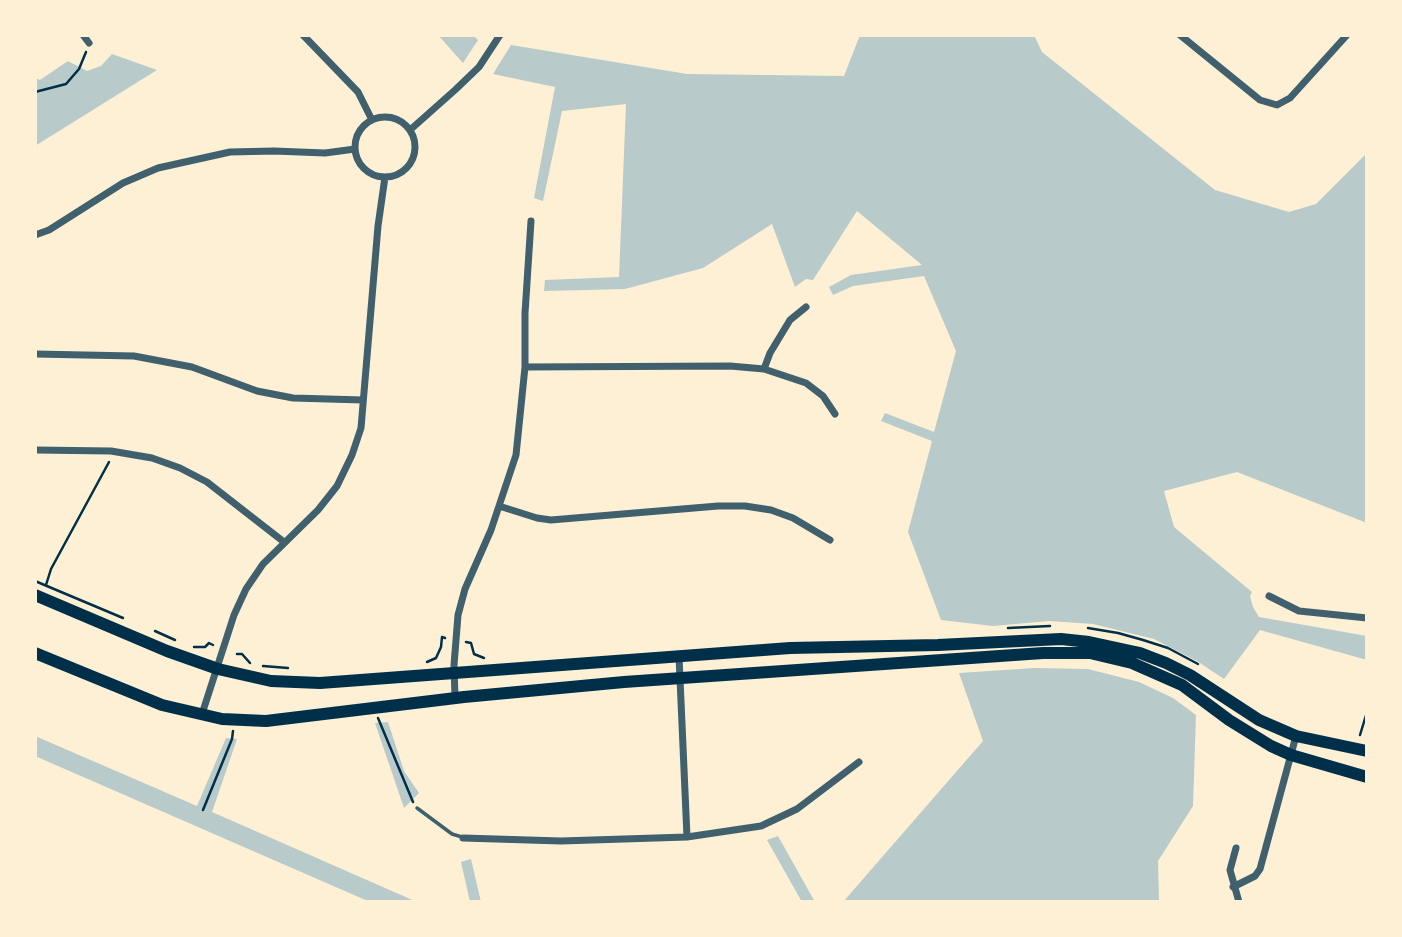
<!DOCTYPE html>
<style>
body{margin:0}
#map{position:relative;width:1402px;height:937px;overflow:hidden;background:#fdf0d5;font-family:"Nunito Sans",sans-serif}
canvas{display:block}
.frame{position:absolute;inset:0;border:37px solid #fdf0d5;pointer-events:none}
</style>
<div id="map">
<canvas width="1402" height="937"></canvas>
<div class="frame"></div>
</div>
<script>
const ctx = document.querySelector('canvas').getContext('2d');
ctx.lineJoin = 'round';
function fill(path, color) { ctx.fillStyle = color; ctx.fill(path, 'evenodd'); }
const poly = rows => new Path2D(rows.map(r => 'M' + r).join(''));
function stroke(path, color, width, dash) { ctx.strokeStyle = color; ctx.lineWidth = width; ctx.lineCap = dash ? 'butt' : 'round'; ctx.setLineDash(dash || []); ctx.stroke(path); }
fill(poly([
 [438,35,473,35,478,40,463,63],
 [860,35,1034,35,1042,52,1215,190,1289,212,1316,204,1367,153,1367,523,1237,472,1164,491,1174,527,1252,592,1250,596,1253,607,1259,617,1367,636,1367,660,1260,630,1224,679,1197,661,1154,639,1093,624,1049,621,993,626,941,620,908,532,932,441,881,421,885,413,934,432,956,351,924,276,853,286,833,295,829,287,851,275,922,265,857,211,813,280,806,279,795,287,772,224,703,268,625,289,544,291,545,280,619,277,626,104,562,111,543,201,534,198,555,87,493,74,511,45,687,74,844,76],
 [112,54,157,70,35,146,35,78,40,80,68,61,87,71,101,66],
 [1034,668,1088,669,1139,682,1173,698,1196,715,1193,806,1158,861,1159,902,843,902,983,741,959,673],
 [388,722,404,771,419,793,404,808,375,723],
 [35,736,197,806,226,738,237,739,212,812,417,902,370,902,35,756],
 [778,836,815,902,802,902,767,840],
 [471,859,481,902,470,902,461,862]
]), '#b9caca');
stroke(poly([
 [35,92,66,84,79,69,86,52],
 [35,581,123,618],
 [46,585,51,569,109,462],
 [1008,628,1050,626],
 [1088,628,1118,633,1143,640,1168,648,1198,664],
 [155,631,175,640],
 [466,642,471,643,474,654,484,658],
 [194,647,205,647,209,643,213,645],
 [237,654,242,654,250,663],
 [427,662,436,658,441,647,442,637,445,638],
 [263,666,288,668],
 [378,718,413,802],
 [1360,735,1367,712],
 [203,810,232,739,233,731]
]), '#003049', 2.5);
stroke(poly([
 [417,808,452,834,462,837]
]), '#3f606c', 3.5);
stroke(poly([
 [83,35,89,43],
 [303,35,358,92,372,120],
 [1180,35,1260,100,1277,105,1290,98,1347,35],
 '355 147a30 30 0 1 1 60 0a30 30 0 1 1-60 0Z',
 [410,130,455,90,479,67,500,35],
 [35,235,49,230,123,183,158,168,230,152,274,151,325,153,355,149],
 [35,354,134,356,192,367,257,391,293,398,363,400],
 [525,367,730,366,764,369,806,383,823,396,835,414],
 [764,369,770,353,790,320,806,307],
 [35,450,111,451,152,458,180,468,207,482,284,542],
 [499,506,537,518,551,520,718,506,745,506,771,510,793,518,830,540],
 [1269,596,1299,611,1367,618],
 [679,656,687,837],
 [455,698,454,665,458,615,465,589,491,530,516,455,525,367,525,313,531,221],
 [202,714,234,615,246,589,263,564,318,510,337,486,352,455,361,428,378,226,385,177],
 [463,838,561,841,687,837,761,826,797,809,859,762],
 [1236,848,1230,870,1239,902],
 [1233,887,1255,876,1260,869,1296,736]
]), '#3f606c', 7);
stroke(poly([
 [35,595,167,651,218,669,271,681,320,683,790,648,938,645,1061,639,1089,642,1140,653,1166,663,1190,675,1259,720,1296,736,1367,751],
 [35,653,162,705,222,719,266,721,464,697,624,682,1043,653,1090,653,1132,663,1182,685,1229,720,1271,746,1291,755,1367,777]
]), '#003049', 12);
</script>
